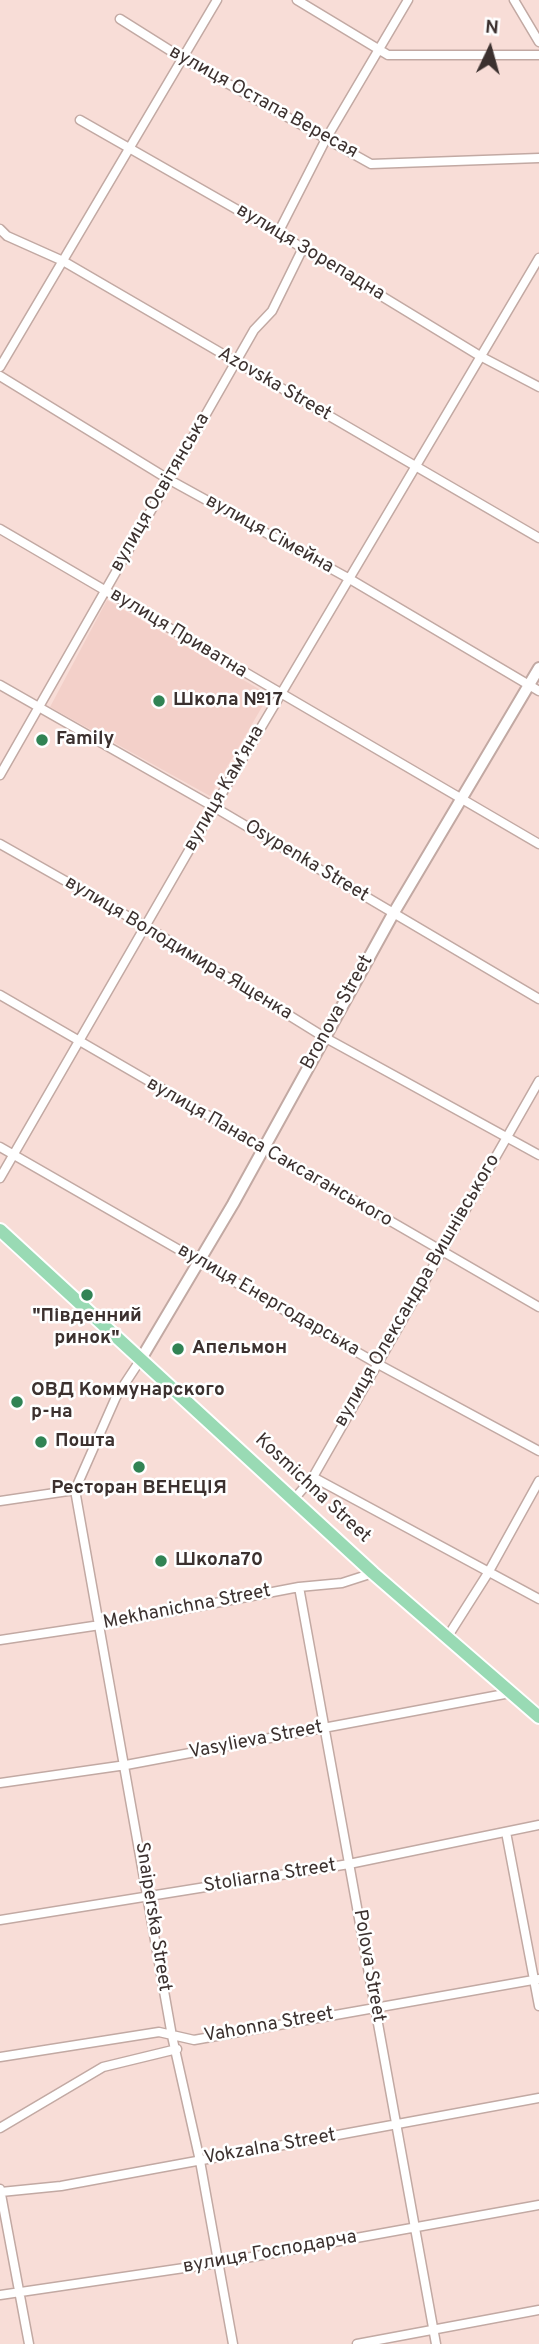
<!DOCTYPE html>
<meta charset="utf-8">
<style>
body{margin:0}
#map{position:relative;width:539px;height:2344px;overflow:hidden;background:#f8ddd7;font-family:Overpass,sans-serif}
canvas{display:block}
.north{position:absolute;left:455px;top:14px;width:70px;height:70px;-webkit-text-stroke:5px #fff;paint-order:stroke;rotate:5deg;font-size:19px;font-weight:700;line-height:28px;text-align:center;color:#3c312f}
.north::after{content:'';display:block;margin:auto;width:24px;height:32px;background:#3c312f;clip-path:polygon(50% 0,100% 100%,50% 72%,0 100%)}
</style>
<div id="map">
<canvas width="539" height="2344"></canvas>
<div class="north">N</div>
</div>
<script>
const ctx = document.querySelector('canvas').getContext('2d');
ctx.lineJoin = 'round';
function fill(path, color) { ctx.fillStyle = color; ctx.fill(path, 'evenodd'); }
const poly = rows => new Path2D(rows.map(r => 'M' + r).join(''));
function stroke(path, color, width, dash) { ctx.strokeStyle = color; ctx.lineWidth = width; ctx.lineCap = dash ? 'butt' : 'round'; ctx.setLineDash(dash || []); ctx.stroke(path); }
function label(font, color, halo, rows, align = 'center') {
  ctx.font = font + ' Overpass,sans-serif'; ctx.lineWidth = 5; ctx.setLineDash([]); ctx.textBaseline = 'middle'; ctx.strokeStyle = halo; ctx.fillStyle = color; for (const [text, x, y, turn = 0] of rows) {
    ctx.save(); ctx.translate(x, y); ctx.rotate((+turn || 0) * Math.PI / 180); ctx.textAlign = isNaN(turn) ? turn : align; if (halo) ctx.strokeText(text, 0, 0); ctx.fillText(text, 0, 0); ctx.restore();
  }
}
fill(poly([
 [107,600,269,695,210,796,50,707]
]), '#f3d0c9');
const minor = poly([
 [297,0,388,55,539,55],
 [514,0,539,42],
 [120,19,182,58,371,164,539,158],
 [80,120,278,233,480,356,539,387],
 [0,229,7,236,63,261,539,538],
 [278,233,326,139,408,0],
 [0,367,217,0],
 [0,376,168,479,348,578,539,691],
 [0,529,539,844],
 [0,685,214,807,539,999],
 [0,775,254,330,272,311,303,248],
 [0,844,145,926,324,1037,539,1155],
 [0,995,539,1307],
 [0,1147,376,1363,539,1451],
 [0,1178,214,807,539,258],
 [313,1477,539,1599],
 [75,1490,172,2036,200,2161,233,2344],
 [295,1498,313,1477,539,1081],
 [0,1501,75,1490,116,1397,141,1359],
 [299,1587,436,2344],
 [448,1636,488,1573,539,1481],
 [0,1640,100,1625,299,1587,342,1583,373,1573],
 [0,1783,126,1765,510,1693],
 [506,1832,539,2006],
 [0,1920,349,1864,539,1825],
 [0,2057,159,2032,194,2040,539,1979],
 [0,2128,103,2067,177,2049],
 [0,2189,29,2344],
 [1,2192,61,2186,539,2098],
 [0,2295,218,2263,539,2205],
 [357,2344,539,2310]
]);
const tertiary = poly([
 [141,1359,233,1204,393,914,539,668]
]);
const primary = poly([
 [0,1230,373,1573,539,1717]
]);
stroke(minor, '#c2a9a3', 11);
stroke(tertiary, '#c2a9a3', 14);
stroke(primary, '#fff', 16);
stroke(minor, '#fff', 8);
stroke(tertiary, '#fff', 10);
stroke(primary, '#99dab4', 12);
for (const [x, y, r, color] of [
 [159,701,7,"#318354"],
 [42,740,7,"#318354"],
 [87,1295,7,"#318354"],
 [178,1349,7,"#318354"],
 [17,1402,7,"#318354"],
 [41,1442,7,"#318354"],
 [139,1467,7,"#318354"],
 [161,1561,7,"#318354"]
]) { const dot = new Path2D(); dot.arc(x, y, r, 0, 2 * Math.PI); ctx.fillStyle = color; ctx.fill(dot); stroke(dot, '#fff', 2.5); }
label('19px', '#3c312f', '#fff', [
 ["вулиця Остапа Вересая",263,103,29],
 ["вулиця Зорепадна",310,253,31],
 ["Azovska Street",274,385,30],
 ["вулиця Освітянська",161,493,-60],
 ["вулиця Сімейна",269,535,29],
 ["вулиця Приватна",178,634,31],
 ["вулиця Кам’яна",225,789,-60],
 ["Osypenka Street",306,862,31],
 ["вулиця Володимира Ященка",178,949,31],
 ["Bronova Street",338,1013,-61],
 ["вулиця Панаса Саксаганського",269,1153,30],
 ["вулиця Олександра Вишнівського",418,1291,-60],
 ["вулиця Енергодарська",268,1301,30],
 ["Kosmichna Street",312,1489,43],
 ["Mekhanichna Street",187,1608,-11],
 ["Vasylieva Street",256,1741,-11],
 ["Stoliarna Street",270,1877,-9],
 ["Snaiperska Street",152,1917,81],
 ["Polova Street",368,1966,80],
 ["Vahonna Street",269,2026,-10],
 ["Vokzalna Street",270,2148,-10],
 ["вулиця Господарча",270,2253,-10]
]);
label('bold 19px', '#3c312f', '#fff', [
 ["Школа №17",173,701],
 ["Family",56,740],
 ["\"Південний",87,1317,"center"],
 ["ринок\"",87,1339,"center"],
 ["Апельмон",192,1349],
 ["ОВД Коммунарского",31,1391],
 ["р-на",31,1413],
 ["Пошта",55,1442],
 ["Ресторан ВЕНЕЦІЯ",139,1489,"center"],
 ["Школа70",175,1561]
], 'left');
</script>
